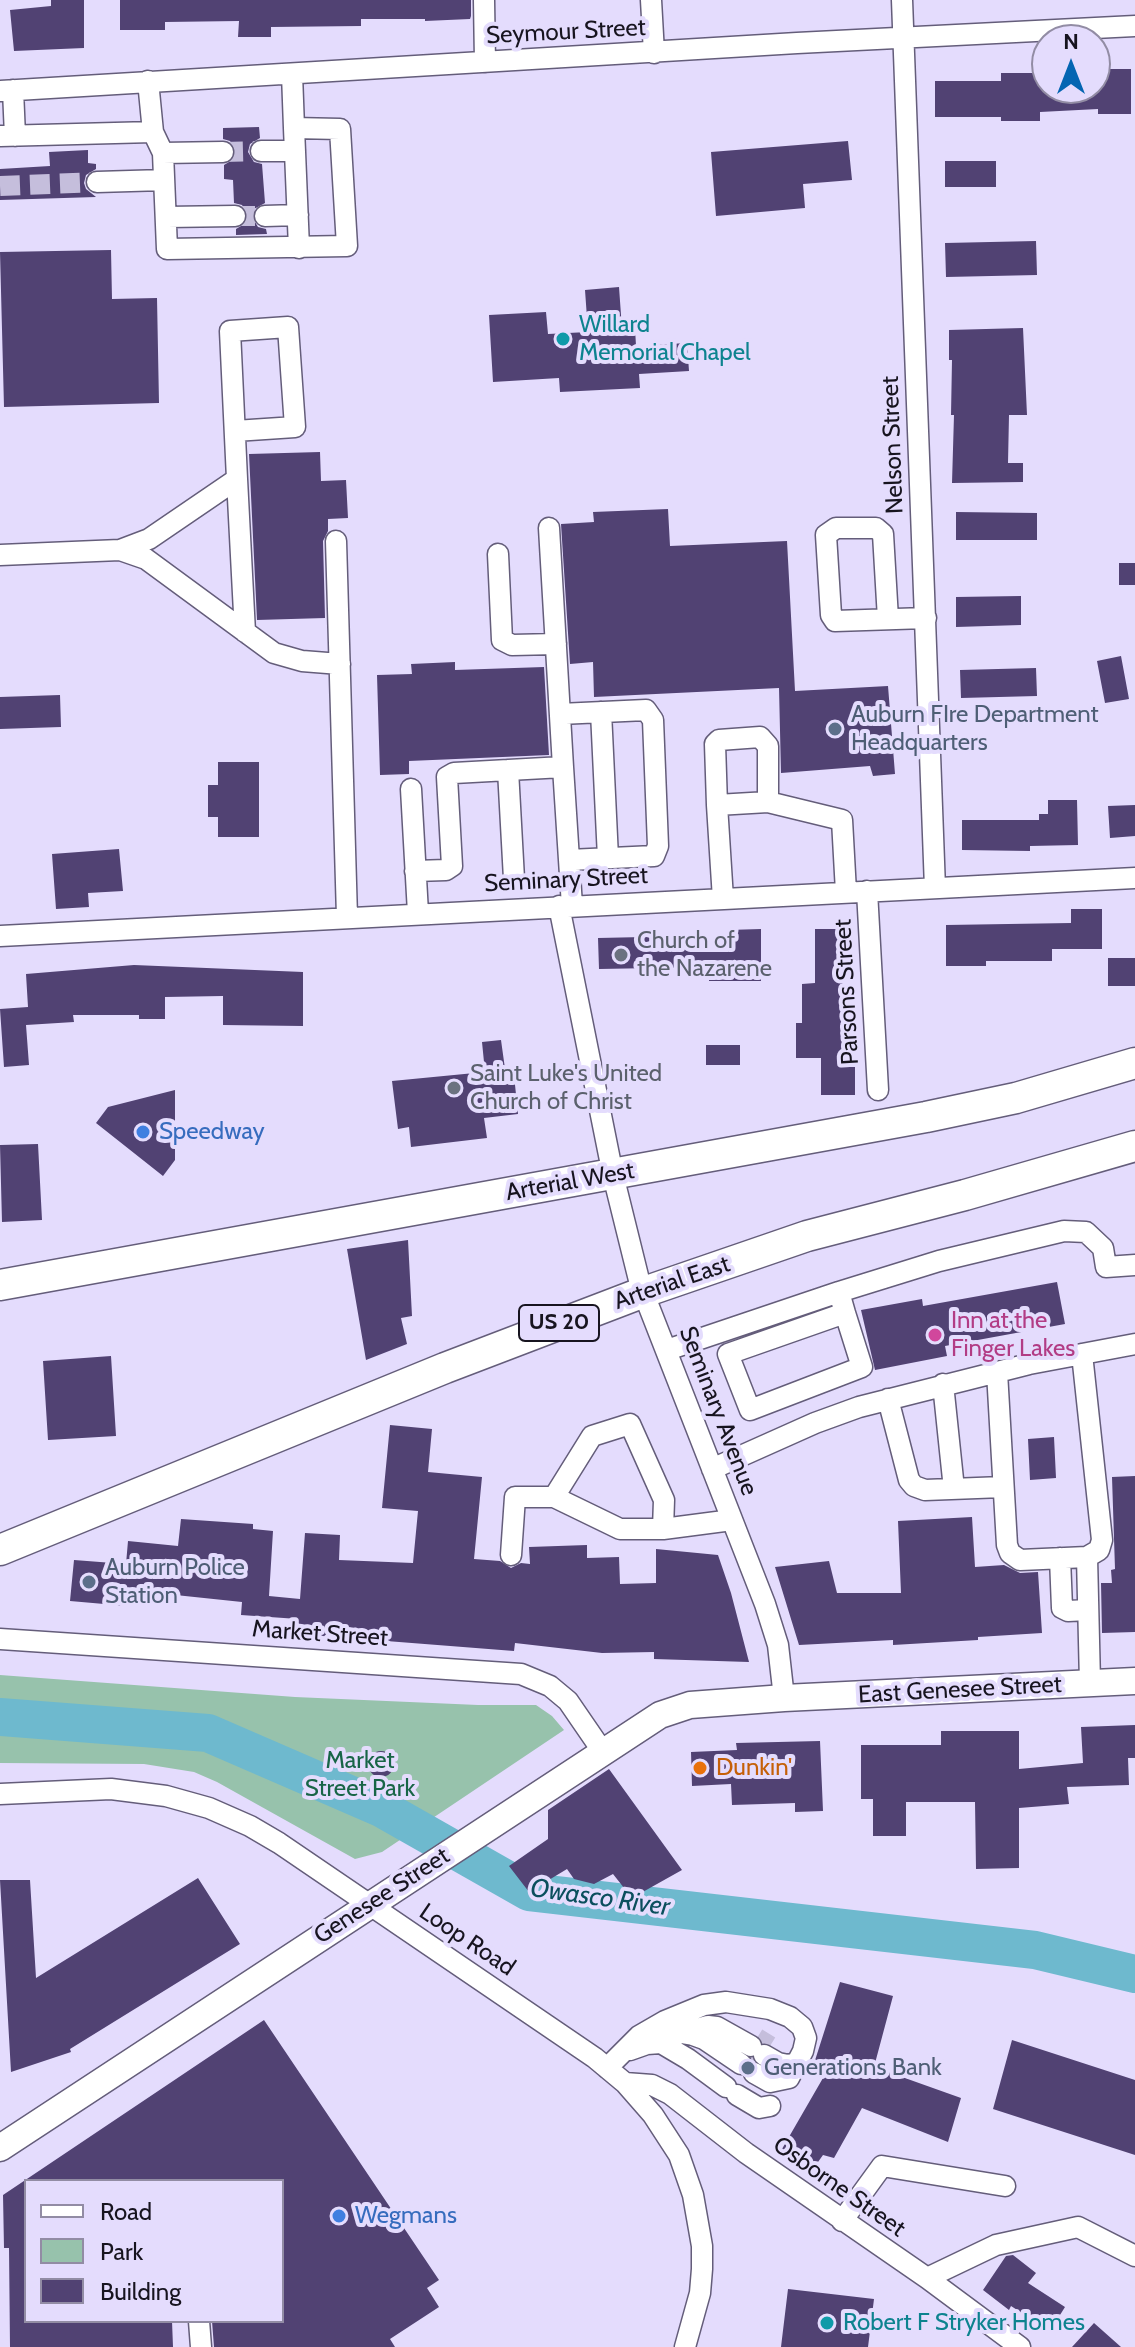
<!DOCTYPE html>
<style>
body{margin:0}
#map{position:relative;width:1135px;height:2347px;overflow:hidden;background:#e4dcfd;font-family:Cabin,sans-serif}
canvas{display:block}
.legend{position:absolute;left:24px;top:2179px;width:260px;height:144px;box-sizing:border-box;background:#e4dcfd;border:2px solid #928ca4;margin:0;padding:10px 14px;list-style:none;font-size:24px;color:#17141f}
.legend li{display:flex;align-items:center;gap:16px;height:40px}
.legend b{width:40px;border:2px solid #928ca4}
.north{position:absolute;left:1031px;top:24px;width:80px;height:80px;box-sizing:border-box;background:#e4dcfd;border:2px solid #928ca4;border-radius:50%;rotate:0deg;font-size:22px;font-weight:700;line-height:32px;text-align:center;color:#17141f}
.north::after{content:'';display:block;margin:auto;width:28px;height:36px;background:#0465b2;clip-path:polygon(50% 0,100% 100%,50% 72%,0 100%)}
</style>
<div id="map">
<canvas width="1135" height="2347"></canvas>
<ul class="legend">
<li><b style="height:10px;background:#fff"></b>Road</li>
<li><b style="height:22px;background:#97c2ac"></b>Park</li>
<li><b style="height:22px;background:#514273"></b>Building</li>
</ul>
<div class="north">N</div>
</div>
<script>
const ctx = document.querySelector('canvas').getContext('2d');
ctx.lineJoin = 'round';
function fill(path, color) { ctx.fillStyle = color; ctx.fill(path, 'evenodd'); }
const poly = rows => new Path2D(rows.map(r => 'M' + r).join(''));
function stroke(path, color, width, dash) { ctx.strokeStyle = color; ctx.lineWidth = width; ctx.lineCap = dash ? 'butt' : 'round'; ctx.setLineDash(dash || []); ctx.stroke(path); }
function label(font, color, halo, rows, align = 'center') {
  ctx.font = font + ' Cabin,sans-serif'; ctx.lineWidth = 8; ctx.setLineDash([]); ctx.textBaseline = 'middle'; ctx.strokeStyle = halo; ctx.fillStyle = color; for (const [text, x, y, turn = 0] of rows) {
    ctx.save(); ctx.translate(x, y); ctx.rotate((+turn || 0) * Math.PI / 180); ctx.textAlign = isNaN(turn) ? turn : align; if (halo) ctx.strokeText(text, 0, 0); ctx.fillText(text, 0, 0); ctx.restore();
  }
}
fill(poly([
 [0,1675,295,1697,478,1705,536,1705,552,1716,564,1730,382,1852,355,1859,217,1782,194,1772,144,1764,0,1763]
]), '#97c2ac');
stroke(poly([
 [0,1717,208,1733,381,1808,529,1892,1035,1950,1135,1974]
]), '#6eb9ce', 38);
fill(poly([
 [51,0,84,0,84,48,14,51,10,10,51,6],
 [120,0,471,0,471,16,470,19,425,21,425,19,361,19,361,26,271,27,271,37,238,37,239,21,165,22,165,30,120,30],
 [1098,69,1131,69,1131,114,1098,114,1098,109,1040,112,1040,121,1001,121,1001,117,935,117,935,81,1001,81,1001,73,1040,73,1040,88,1098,88],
 [259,127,260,138,250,144,248,152,254,162,262,164,265,203,254,209,252,217,258,227,266,229,267,234,236,235,236,229,246,223,248,215,242,205,234,203,233,180,224,179,224,165,234,159,236,151,230,141,223,139,223,128],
 [848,141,852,180,803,184,805,208,716,216,711,152],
 [88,150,88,163,96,164,96,169,86,175,84,183,86,189,96,197,0,200,0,169,50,166,49,152],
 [945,161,996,161,996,187,945,187],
 [1036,241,1037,275,946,277,945,243],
 [111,250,112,299,157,298,159,403,4,407,0,252],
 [619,287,622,329,635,328,636,346,687,343,689,371,639,374,640,388,560,392,559,378,493,382,489,315,546,312,548,334,588,332,585,290],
 [1023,328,1027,415,1009,415,1008,463,1023,463,1023,482,952,483,954,415,951,415,952,360,949,360,949,330],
 [320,452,321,481,346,480,348,518,328,519,328,531,323,541,325,618,257,620,249,454],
 [668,509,670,546,787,541,795,691,888,686,895,774,873,776,870,766,781,773,779,688,594,697,593,662,570,664,561,524,594,522,593,512],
 [956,512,1037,513,1037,540,956,540],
 [1119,563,1135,563,1135,585,1119,585],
 [1021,596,1021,625,956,627,956,597],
 [1121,656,1129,699,1105,703,1097,661],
 [455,662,455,670,544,667,549,755,409,761,409,774,380,775,377,675,412,674,411,664],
 [1036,668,1037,696,961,698,960,670],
 [60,695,61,727,0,729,0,697],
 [218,762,259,762,259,837,218,837,218,817,208,817,208,785,218,785],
 [1048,800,1077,800,1078,845,1030,846,1030,851,962,850,962,820,1039,820,1039,814,1048,814],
 [1135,805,1135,836,1110,838,1108,806],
 [119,849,123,891,88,893,89,907,56,909,52,854],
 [1071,909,1102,909,1102,949,1052,949,1052,961,986,961,986,966,946,966,946,925,1071,923],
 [761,929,761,981,709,981,709,967,599,969,598,938,690,936,690,952,728,952,728,930],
 [815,929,847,929,847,966,842,966,844,1067,855,1067,855,1095,821,1095,821,1058,796,1058,796,1023,802,1023,802,984,815,983],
 [1108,958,1135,958,1135,986,1108,986],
 [134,965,303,972,303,1026,223,1025,223,996,165,997,165,1019,139,1019,139,1015,73,1015,74,1022,26,1025,29,1065,4,1067,0,1009,28,1007,26,974],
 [501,1040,506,1076,514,1075,518,1114,484,1118,487,1138,411,1147,409,1127,398,1129,392,1081,485,1072,482,1042],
 [706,1045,740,1045,740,1065,706,1065],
 [175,1090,175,1160,163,1176,96,1123,108,1107],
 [38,1144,42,1220,2,1222,0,1145],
 [408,1240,412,1316,401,1318,407,1344,366,1360,347,1249],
 [1057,1282,1065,1324,945,1346,947,1356,875,1370,861,1310,922,1299,923,1306],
 [111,1356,116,1436,48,1440,43,1361],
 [390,1425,432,1429,428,1472,482,1477,474,1559,500,1561,511,1568,521,1563,530,1564,529,1547,587,1545,587,1558,619,1557,620,1584,656,1583,656,1549,718,1555,731,1593,749,1662,654,1659,654,1652,602,1653,515,1643,514,1651,297,1634,298,1619,241,1615,242,1602,128,1590,127,1606,70,1601,74,1560,126,1564,128,1541,178,1546,181,1519,253,1524,253,1529,273,1531,269,1596,300,1599,305,1533,340,1535,339,1560,413,1563,418,1511,382,1508],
 [1054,1437,1056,1478,1030,1480,1028,1439],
 [1135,1476,1135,1632,1102,1633,1101,1583,1112,1583,1111,1570,1115,1569,1112,1477],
 [972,1517,975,1567,1004,1565,1020,1573,1038,1572,1042,1633,978,1637,978,1640,893,1645,893,1640,799,1645,775,1567,829,1561,837,1593,901,1593,898,1521],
 [1135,1725,1135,1758,1128,1758,1129,1785,1067,1787,1069,1804,1019,1808,1019,1868,976,1869,975,1802,906,1802,906,1836,873,1836,873,1799,861,1799,861,1745,941,1745,941,1731,1019,1731,1019,1769,1083,1763,1081,1727],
 [820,1741,823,1811,795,1812,795,1803,732,1805,731,1784,692,1786,691,1752,737,1750,736,1743],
 '368 1764a13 13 0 1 1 26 0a13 13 0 1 1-26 0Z',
 [609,1769,682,1870,632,1898,613,1874,594,1884,574,1879,567,1869,529,1892,509,1866,548,1839,548,1810],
 [198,1878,240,1944,70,2049,71,2052,11,2072,0,1880,30,1880,36,1978],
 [840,1982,893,1996,874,2067,961,2098,948,2142,862,2108,834,2158,823,2155,813,2169,782,2149,823,2078,811,2073],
 [264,2020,439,2280,427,2288,439,2307,390,2339,395,2347,214,2347,212,2321,282,2321,282,2181,26,2181,26,2321,172,2321,173,2347,10,2347,9,2248,4,2248,3,2195],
 [1012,2040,1135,2080,1135,2155,993,2109],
 [1013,2255,1036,2273,1028,2283,1065,2307,1050,2331,1011,2306,1009,2310,983,2290,1006,2256],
 [788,2289,874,2299,868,2347,781,2347],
 [1094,2323,1121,2347,1072,2347]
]), '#514273');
stroke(poly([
 [223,152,261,151],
 [0,186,97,182],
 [235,216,265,216],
 [757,2038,770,2046],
 [746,2055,759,2065]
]), '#c5bedc', 20, [20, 10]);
const minor = poly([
 [484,0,485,62],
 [651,0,654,53],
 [902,0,935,888],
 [148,81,153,132],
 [13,90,15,136],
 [0,91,797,43,1135,26],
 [294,128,299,248],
 [0,136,153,132,163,153,167,249,347,246,340,129,294,128,292,74],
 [261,151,295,151],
 [163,153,223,152],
 [97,182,164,180],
 [265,216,298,215],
 [167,217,235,216],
 [235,431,295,427,288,327,230,331,237,479,245,632],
 [549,528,563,767],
 [336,541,347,917],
 [120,550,146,559,274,653,302,661,340,664],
 [498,554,502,640,512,645,556,644],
 [0,555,120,550,149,539,237,479],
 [888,619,883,534,876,528,836,528,826,535,831,615,835,621,926,618],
 [601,712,608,858],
 [560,714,646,710,653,720,658,846,654,856,569,860],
 [508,770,514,879],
 [411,789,418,913],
 [768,802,842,820,846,892],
 [717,805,768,802,768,746,760,737,719,740,715,744,717,805,723,899],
 [415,871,446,870,452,866,447,777,454,773,563,767,572,906],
 [867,891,878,1090],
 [559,906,613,1175,640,1284,765,1604,778,1645,784,1698],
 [0,936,1135,878],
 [839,1292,845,1313,862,1367,750,1410,728,1354,845,1313],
 [667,1350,839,1292,939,1261,1064,1231,1086,1232,1103,1248,1106,1267,1135,1265],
 [997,1372,1007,1545,1010,1553,1020,1560,1087,1557,1099,1550,1102,1540,1082,1354],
 [943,1384,954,1489],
 [888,1399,909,1480,914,1486,925,1490,1003,1487],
 [712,1469,815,1423,859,1407,1029,1364,1135,1344],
 [663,1529,664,1500,630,1424,592,1436,554,1497,620,1529,663,1529,732,1520],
 [511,1555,515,1497,554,1497],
 [1087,1557,1090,1683],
 [1060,1558,1062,1608,1068,1611,1088,1610],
 [0,1639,521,1674,550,1686,568,1701,603,1752],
 [0,1794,111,1789,166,1796,209,1808,250,1826,279,1843,595,2058,625,2083,653,2115,679,2155,693,2195,702,2246,702,2269,700,2293,685,2347],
 [690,2031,708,2026,717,2027,751,2046],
 [651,2043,681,2033,693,2035,704,2039,741,2064],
 [630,2050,647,2044,661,2043,688,2059,726,2087],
 [764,2055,778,2063,788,2065,797,2063],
 [607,2068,639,2036,665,2021,704,2005,726,2002,770,2009,790,2017,802,2027,806,2038,803,2051,789,2078,770,2082,754,2073],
 [625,2083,652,2085,670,2094,746,2153,927,2278,1020,2347],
 [737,2095,759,2108,770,2106],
 [842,2221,882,2166,1005,2186],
 [927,2278,996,2245,1078,2227,1135,2256],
 [199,2321,201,2347]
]);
const major = poly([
 [0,2148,660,1715,690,1705,784,1698,1135,1681]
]);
const highway = poly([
 [0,1285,926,1117,1016,1098,1135,1063],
 [0,1550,445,1368,644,1292,807,1236,965,1195,1135,1146]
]);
stroke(minor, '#645d7a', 23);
stroke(major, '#645d7a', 29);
stroke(highway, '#645d7a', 33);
stroke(minor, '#fff', 20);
stroke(major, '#fff', 26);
stroke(highway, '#fff', 30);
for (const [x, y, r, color] of [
 [563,339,8,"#0f9aa8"],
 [835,729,8,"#5c6f8a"],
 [621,955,8,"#6b7280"],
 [454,1088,8,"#6b7280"],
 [143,1132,8,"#3f7fe0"],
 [935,1335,8,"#d1479c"],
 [89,1582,8,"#5c6f8a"],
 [700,1768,8,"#e8710a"],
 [748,2068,8,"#5c6f8a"],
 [339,2216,8,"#3f7fe0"],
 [827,2323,8,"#0f9aa8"]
]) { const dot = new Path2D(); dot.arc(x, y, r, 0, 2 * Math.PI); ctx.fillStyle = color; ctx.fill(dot); stroke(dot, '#e4dcfd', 3); }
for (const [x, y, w] of [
 [559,1323,80]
]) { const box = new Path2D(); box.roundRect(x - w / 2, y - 18, w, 36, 6); ctx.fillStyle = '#e4dcfd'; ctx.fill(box); stroke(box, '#17141f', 2); }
label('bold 22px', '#17141f', null, [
 ["US 20",559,1323]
]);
label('24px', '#17141f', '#e4dcfd', [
 ["Seymour Street",566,32,-3],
 ["Nelson Street",893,445,-92],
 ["Seminary Street",566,880,-3],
 ["Parsons Street",847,992,-93],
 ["Arterial West",570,1182,-10],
 ["Arterial East",672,1283,-19],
 ["Seminary Avenue",718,1411,69],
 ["Market Street",320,1634,4],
 ["East Genesee Street",960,1690,-3],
 ["Genesee Street",382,1896,-33],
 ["Loop Road",467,1940,34],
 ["Osborne Street",839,2187,35]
]);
label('24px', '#0d838f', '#e4dcfd', [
 ["Willard",579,325],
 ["Memorial Chapel",579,353],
 ["Robert F Stryker Homes",843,2323]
], 'left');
label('24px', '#4e5e75', '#e4dcfd', [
 ["Auburn FIre Department",851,715],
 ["Headquarters",851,743],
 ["Auburn Police",105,1568],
 ["Station",105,1596],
 ["Generations Bank",764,2068]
], 'left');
label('24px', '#5b616d', '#e4dcfd', [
 ["Church of",637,941],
 ["the Nazarene",637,969],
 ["Saint Luke's United",470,1074],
 ["Church of Christ",470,1102]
], 'left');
label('24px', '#366cbe', '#e4dcfd', [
 ["Speedway",159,1132],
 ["Wegmans",355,2216]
], 'left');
label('24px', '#b23c85', '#e4dcfd', [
 ["Inn at the",951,1321],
 ["Finger Lakes",951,1349]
], 'left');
label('24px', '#186547', '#e4dcfd', [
 ["Market",360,1761],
 ["Street Park",360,1789]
]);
label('24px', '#c56008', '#e4dcfd', [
 ["Dunkin'",716,1768]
], 'left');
label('italic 26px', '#0b4f5d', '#e4dcfd', [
 ["Owasco River",600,1898,8]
]);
</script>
